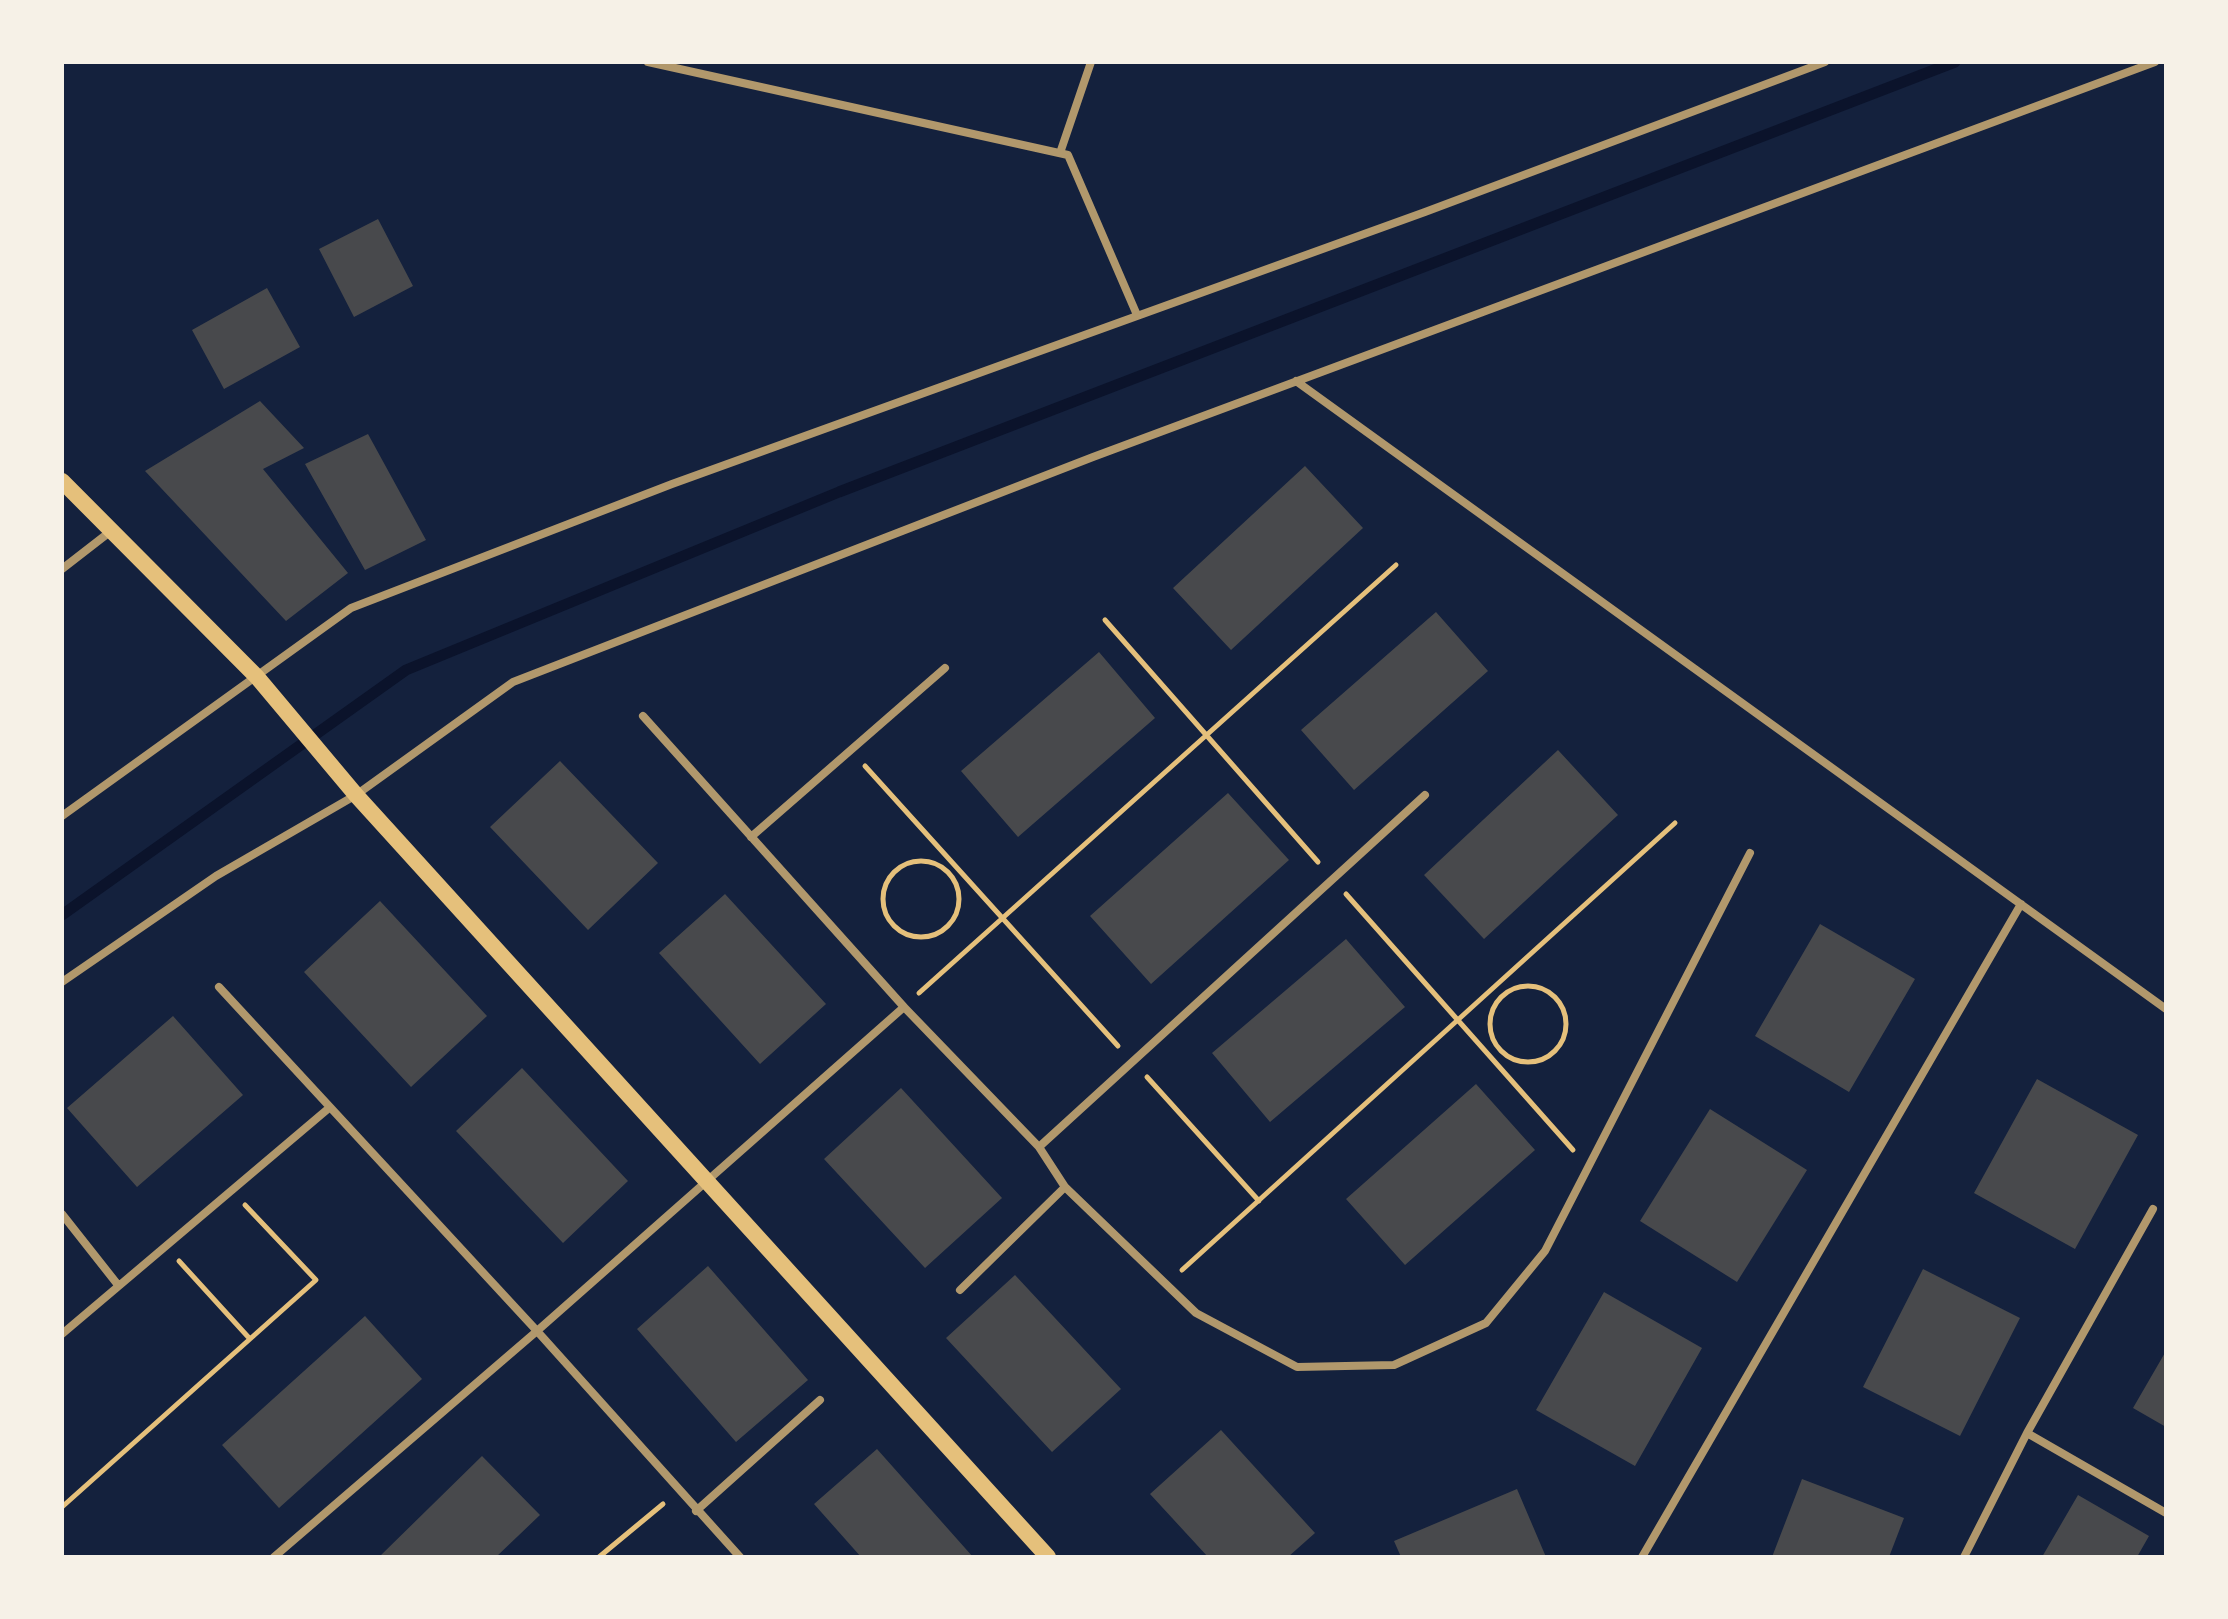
<!DOCTYPE html>
<style>
body{margin:0}
#map{position:relative;width:2228px;height:1619px;overflow:hidden;background:#14213d;font-family:"DejaVu Sans",sans-serif}
canvas{display:block}
.frame{position:absolute;inset:0;border:64px solid #f6f1e7;pointer-events:none}
</style>
<div id="map">
<canvas width="2228" height="1619"></canvas>
<div class="frame"></div>
</div>
<script>
const ctx = document.querySelector('canvas').getContext('2d');
ctx.lineJoin = 'round';
const poly = rows => new Path2D(rows.map(r => 'M' + r).join(''));
function stroke(path, color, width, dash) { ctx.strokeStyle = color; ctx.lineWidth = width; ctx.lineCap = dash ? 'butt' : 'round'; ctx.setLineDash(dash || []); ctx.stroke(path); }
function fill(path, color) { ctx.fillStyle = color; ctx.fill(path, 'evenodd'); }
stroke(poly([
 [62,915,406,670,839,492,1955,62]
]), '#0b132b', 11);
fill(poly([
 [378,219,413,286,354,317,319,249],
 [267,288,300,347,224,389,192,330],
 [260,401,304,448,263,469,348,573,286,621,145,471],
 [368,434,426,540,365,570,305,464],
 [1305,466,1363,528,1231,650,1173,588],
 [1436,612,1488,671,1354,790,1301,730],
 [1099,652,1155,718,1018,837,961,771],
 [1558,750,1618,815,1484,939,1424,875],
 [560,761,658,863,588,930,490,827],
 [1228,793,1289,860,1151,984,1090,916],
 [725,894,826,1004,760,1064,659,953],
 [380,901,487,1016,411,1087,304,972],
 [1820,924,1915,979,1849,1092,1755,1036],
 [1346,939,1405,1007,1270,1122,1212,1053],
 [173,1016,243,1095,137,1187,67,1108],
 [522,1068,628,1181,563,1243,456,1131],
 [2037,1079,2138,1135,2075,1249,1974,1193],
 [1476,1084,1535,1150,1405,1265,1346,1199],
 [901,1088,1002,1198,925,1268,824,1159],
 [1710,1109,1807,1170,1737,1282,1640,1221],
 [708,1266,808,1380,736,1442,637,1329],
 [1923,1269,2020,1318,1960,1436,1863,1387],
 [1015,1275,1121,1389,1052,1452,946,1338],
 [1604,1292,1702,1348,1635,1466,1536,1410],
 [365,1316,422,1379,279,1508,222,1445],
 [2166,1351,2166,1427,2133,1408],
 [1221,1430,1315,1533,1288,1557,1208,1557,1150,1494],
 [877,1449,973,1557,861,1557,814,1504],
 [482,1456,540,1515,496,1557,379,1557],
 [1802,1479,1904,1518,1889,1557,1772,1557],
 [1517,1489,1546,1557,1401,1557,1394,1541],
 [2078,1495,2149,1536,2137,1557,2042,1557]
]), '#48494c');
stroke(poly([
 [1105,620,1318,862],
 [865,766,1118,1046],
 '883 899a38 38 0 1 1 76 0a38 38 0 1 1-76 0Z',
 [1346,894,1573,1150],
 '1490 1024a38 38 0 1 1 76 0a38 38 0 1 1-76 0Z',
 [919,993,1396,565],
 [1147,1077,1259,1201],
 [179,1261,250,1339],
 [1182,1270,1675,823],
 [62,1507,316,1280,245,1205],
 [599,1557,663,1504]
]), '#e5c07b', 5);
stroke(poly([
 [648,62,1068,155,1137,315],
 [1060,153,1091,62],
 [1296,381,2166,1009],
 [62,569,111,531],
 [643,716,904,1007,1039,1147,1065,1187,1196,1313,1297,1367,1394,1365,1486,1323,1545,1251,1750,853],
 [62,816,351,608,672,484,1425,212,1825,62],
 [751,837,945,668],
 [62,982,216,876,356,795,513,682,1093,457,2155,62],
 [219,987,537,1331,740,1557],
 [1039,1147,1425,795],
 [62,1214,118,1285],
 [960,1290,1065,1187],
 [62,1334,329,1108],
 [2027,1433,2166,1513],
 [696,1511,820,1400],
 [274,1557,537,1331,904,1007],
 [1642,1557,2021,904],
 [1964,1557,2027,1433,2153,1209]
]), '#b1986c', 8);
stroke(poly([
 [62,481,257,677,356,795,1048,1557]
]), '#e5c07b', 16);
</script>
